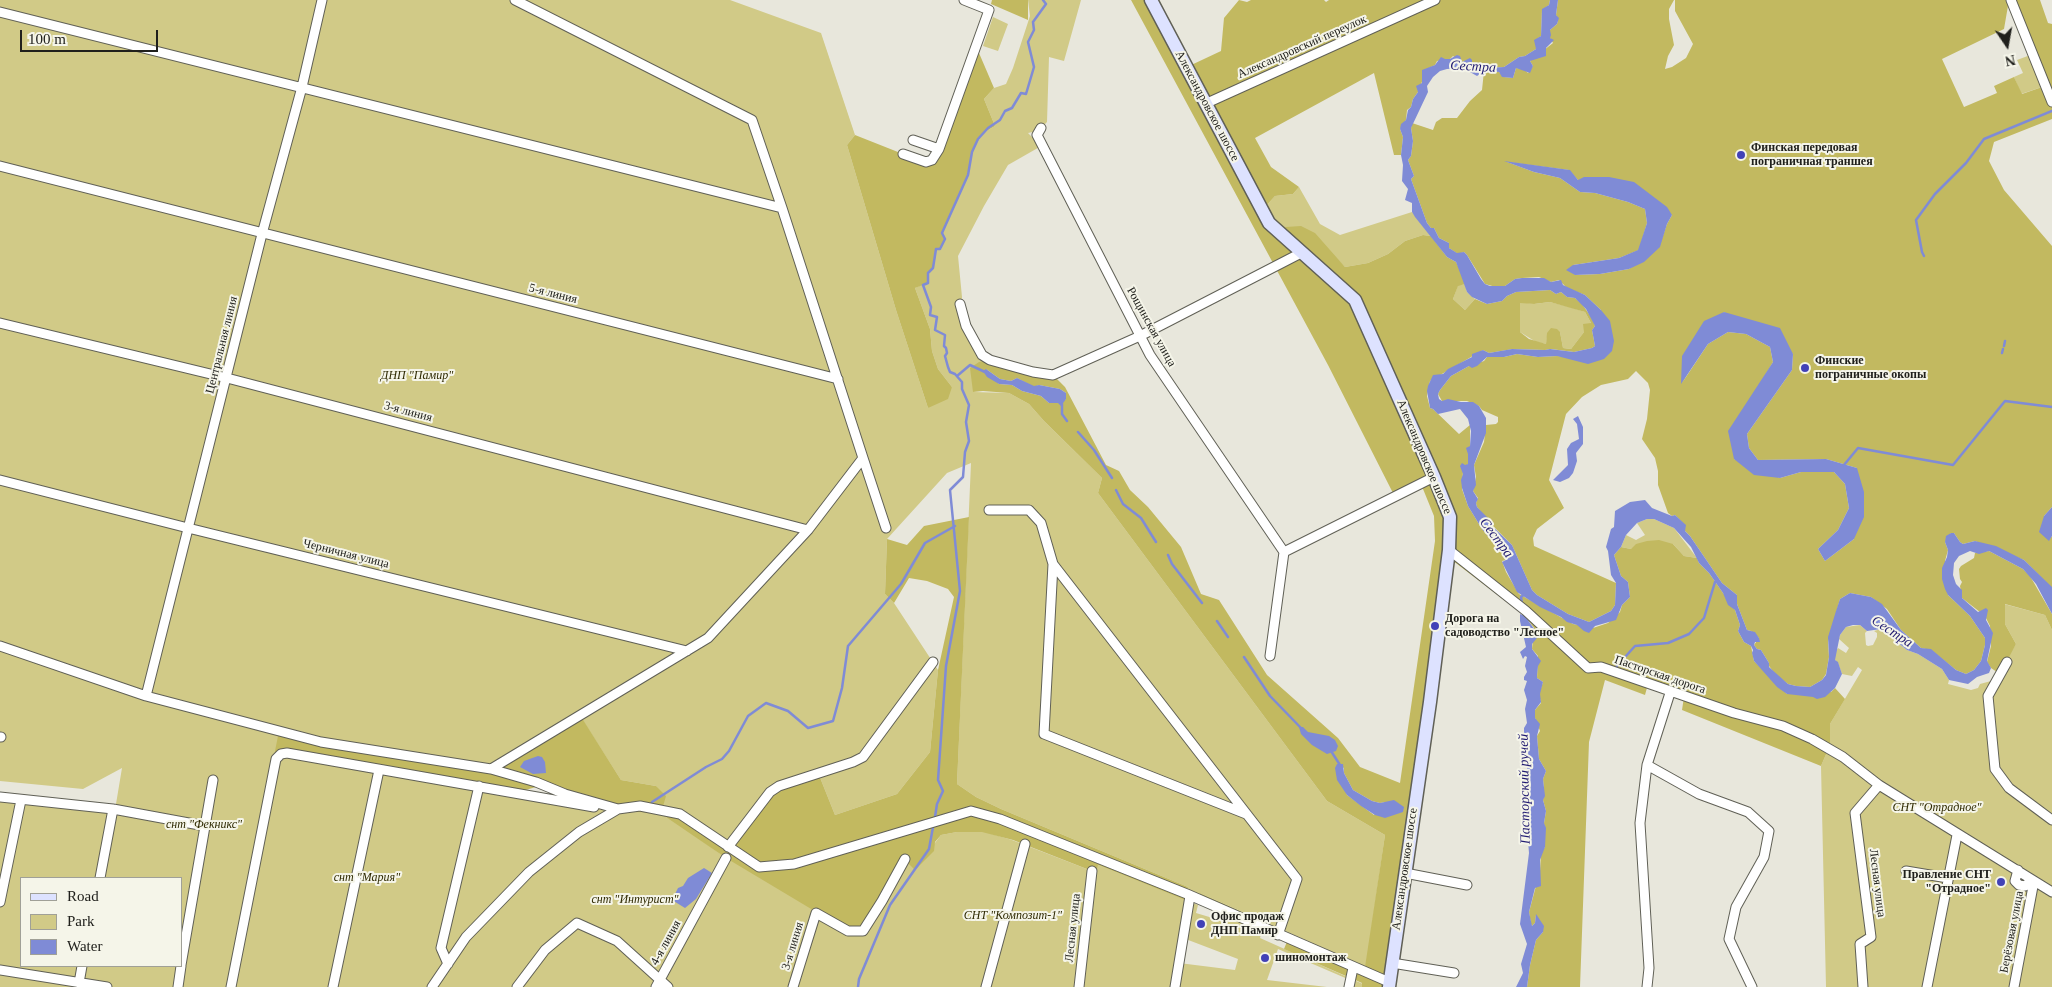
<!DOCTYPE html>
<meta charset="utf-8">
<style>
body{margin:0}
#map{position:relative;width:2052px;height:987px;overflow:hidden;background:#e8e7dc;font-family:"Times New Roman",serif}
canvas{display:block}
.legend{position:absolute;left:20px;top:877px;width:162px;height:90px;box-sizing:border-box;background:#f5f5e9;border:1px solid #a0a097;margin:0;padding:6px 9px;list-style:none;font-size:15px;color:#20201c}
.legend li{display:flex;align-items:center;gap:10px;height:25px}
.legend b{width:25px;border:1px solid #a0a097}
.north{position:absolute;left:1982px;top:20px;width:50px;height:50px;-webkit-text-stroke:4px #f5f5e9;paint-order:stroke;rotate:168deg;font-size:14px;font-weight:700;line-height:20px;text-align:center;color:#20201c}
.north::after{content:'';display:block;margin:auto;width:18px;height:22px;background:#20201c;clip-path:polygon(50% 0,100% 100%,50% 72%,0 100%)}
.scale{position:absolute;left:20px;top:30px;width:138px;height:22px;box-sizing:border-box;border:2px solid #20201c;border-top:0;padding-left:6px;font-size:15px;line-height:18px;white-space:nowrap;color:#20201c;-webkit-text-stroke:4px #f5f5e9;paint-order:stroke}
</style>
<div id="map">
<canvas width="2052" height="987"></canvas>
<ul class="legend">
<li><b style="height:6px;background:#dde2ff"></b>Road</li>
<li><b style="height:14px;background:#d1ca87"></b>Park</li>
<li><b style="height:14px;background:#7f8bd6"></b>Water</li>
</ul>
<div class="north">N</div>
<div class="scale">100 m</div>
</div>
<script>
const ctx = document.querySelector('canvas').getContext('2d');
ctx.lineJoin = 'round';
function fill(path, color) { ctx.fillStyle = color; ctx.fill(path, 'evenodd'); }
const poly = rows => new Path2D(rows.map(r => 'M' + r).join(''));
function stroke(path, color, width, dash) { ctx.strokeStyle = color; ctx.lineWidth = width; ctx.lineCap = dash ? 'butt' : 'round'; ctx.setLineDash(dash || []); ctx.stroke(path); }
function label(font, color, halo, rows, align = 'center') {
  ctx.font = font + ' "Times New Roman",serif'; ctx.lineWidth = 4; ctx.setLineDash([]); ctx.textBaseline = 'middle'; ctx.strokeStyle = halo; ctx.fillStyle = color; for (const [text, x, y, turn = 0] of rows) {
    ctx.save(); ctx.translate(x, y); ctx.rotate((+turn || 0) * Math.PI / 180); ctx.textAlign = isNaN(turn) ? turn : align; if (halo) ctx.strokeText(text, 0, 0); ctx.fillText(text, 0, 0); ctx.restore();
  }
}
fill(poly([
 [0,0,730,0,821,33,855,135,847,145,896,310,928,408,952,387,938,369,932,351,930,329,915,288,925,283,928,273,931,271,936,249,941,249,945,239,942,233,967,177,972,152,983,133,995,126,984,99,994,88,1006,84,1013,68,1030,16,1028,0,1081,0,1064,61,1049,57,1047,122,1041,128,1037,127,1033,132,1028,133,1033,138,1037,137,1043,145,1008,165,984,206,958,256,962,297,961,308,966,326,990,360,973,384,973,392,1009,393,1029,404,1044,421,1102,478,1098,493,1327,801,1385,835,1366,967,1200,893,1199,896,1187,891,1188,887,1001,809,976,797,957,784,971,463,947,473,887,539,885,594,894,603,938,670,930,752,897,794,835,815,819,775,727,846,662,810,656,786,621,780,580,716,490,769,279,755,515,793,613,812,617,809,627,812,651,813,666,817,676,822,726,858,905,859,915,869,941,835,957,832,982,831,1012,840,1092,871,1079,987,0,987,0,797,115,810,122,768,83,789,0,781],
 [21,878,181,878,181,966,21,966],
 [993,17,1008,24,998,51,983,46],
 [2033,54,2045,86,2021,94,2014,77,2023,73,2017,60],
 [1299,187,1320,224,1340,235,1412,212,1431,236,1423,235,1405,241,1388,254,1368,263,1345,267,1333,256,1278,232,1266,206,1275,196,1293,194],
 [1465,284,1467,292,1475,299,1465,310,1453,299,1458,285],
 [1520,302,1534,304,1550,302,1570,307,1585,312,1591,323,1571,349,1563,348,1560,332,1547,337,1546,344,1536,342,1520,332],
 [1647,519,1654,519,1674,528,1697,558,1684,556,1673,544,1631,549,1621,547,1626,535,1636,540,1645,535,1637,523],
 [2004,604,2045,615,2052,630,2052,987,1826,987,1821,766,1830,745,1830,724,1862,670,1858,667,1852,676,1842,674,1838,663,1835,660,1835,653,1838,648,1846,653,1849,648,1839,639,1840,635,1846,627,1860,625,1867,631,1865,633,1866,645,1868,646,1873,645,1877,637,1877,633,1874,631,1881,629,1907,650,1918,654,1942,669,1949,680,1948,684,1971,690,1978,688,1980,684,1991,681,2016,644,2005,624],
 [1098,865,1198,905,1196,913,1216,919,1220,909,1263,928,1260,938,1363,984,1362,987,1349,987,1350,980,1278,949,1267,980,1327,987,1084,987],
 [1183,938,1238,959,1235,970,1179,963]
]), '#d1ca87');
fill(poly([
 [992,0,1028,0,1028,20,991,4],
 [1131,0,1151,0,1187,67,1221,51,1224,18,1239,0,1247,2,1251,0,1324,0,1326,2,1329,0,1430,0,1213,104,1439,0,1550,0,1549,5,1542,10,1541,36,1537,39,1536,49,1525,56,1519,57,1504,67,1488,68,1472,65,1472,63,1462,62,1453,56,1450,59,1437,61,1435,65,1427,69,1418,92,1413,99,1411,107,1407,110,1406,120,1400,129,1403,137,1401,155,1394,155,1374,73,1255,138,1271,167,1299,187,1293,194,1275,196,1266,206,1278,232,1286,227,1301,226,1315,233,1345,267,1368,263,1388,254,1405,241,1423,235,1431,236,1447,257,1456,262,1461,272,1465,284,1458,286,1453,299,1465,310,1475,299,1487,304,1502,301,1507,296,1516,292,1550,290,1556,294,1561,292,1567,297,1575,298,1582,304,1594,321,1595,326,1592,330,1595,346,1592,348,1574,352,1551,349,1545,350,1513,349,1489,353,1483,350,1430,381,1427,396,1430,408,1433,409,1459,434,1470,425,1470,446,1468,464,1463,471,1462,489,1468,506,1482,529,1503,552,1507,553,1506,560,1502,561,1506,572,1519,594,1573,624,1593,628,1608,623,1620,612,1622,605,1630,597,1628,582,1621,576,1614,555,1621,547,1631,549,1636,544,1647,541,1659,540,1673,544,1684,556,1697,558,1699,563,1709,573,1735,610,1740,625,1738,631,1744,642,1751,646,1754,661,1787,694,1831,692,1835,688,1845,699,1830,724,1830,745,1821,766,1682,710,1684,697,1648,684,1645,695,1605,680,1589,742,1580,987,1527,987,1530,965,1536,940,1543,932,1536,915,1535,923,1532,926,1531,924,1529,912,1540,871,1541,853,1545,847,1544,823,1546,811,1543,800,1544,788,1543,779,1546,771,1539,759,1537,736,1540,731,1535,718,1535,710,1541,703,1539,694,1543,682,1537,678,1538,656,1532,649,1534,628,1525,616,1448,557,1389,987,1362,987,1362,983,1284,949,1288,939,1187,895,1185,900,1098,865,1084,987,1079,987,1092,871,1013,840,982,832,957,832,941,835,935,842,934,851,915,870,905,860,863,931,848,931,726,858,666,817,651,813,627,812,543,785,515,793,287,753,276,759,275,751,279,731,490,769,580,715,621,780,656,786,666,796,662,810,680,814,727,846,770,792,819,775,835,815,897,794,930,752,938,670,954,597,948,589,927,581,909,578,894,603,885,594,887,539,907,545,924,526,969,517,957,784,976,797,1001,809,1188,887,1187,891,1198,896,1200,893,1365,967,1385,835,1327,801,1098,493,1102,478,1044,421,1029,404,1009,393,983,391,973,392,970,368,979,362,990,360,1053,375,1065,387,1106,465,1119,471,1130,490,1148,507,1181,547,1201,594,1219,600,1267,675,1338,738,1360,767,1400,783,1435,541,1434,516,1421,484,1395,497,1328,365],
 [1550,302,1585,312,1591,323,1583,324,1584,332,1571,349,1563,348,1560,332,1557,329,1551,328,1547,333,1546,344,1529,339,1520,332,1520,303,1534,304],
 [986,369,1000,379,1011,381,1017,378,1034,387,1039,385,1060,389,1066,393,1066,399,1058,403,1049,403,1041,396,1022,391,1012,385,999,384],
 [1337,764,1344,768,1344,773,1353,790,1372,801,1380,803,1386,802,1374,815,1347,795],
 [1558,0,1674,0,1669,9,1669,19,1674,45,1668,56,1665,69,1672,67,1686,58,1693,44,1675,11,1675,0,2009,0,2004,29,1942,59,1964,107,1997,93,1994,86,2014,77,2022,94,2045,86,2011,0,2040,0,2048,23,2052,24,2052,119,1994,142,1989,161,2004,190,2052,246,2052,507,2044,516,2049,540,2052,536,2052,588,2024,560,1975,541,1963,544,1960,542,1954,533,1951,533,1945,542,1948,550,1945,561,1948,595,1970,616,1985,638,1985,645,1981,661,1974,670,1966,674,1956,670,1931,650,1921,648,1901,630,1887,609,1871,597,1850,593,1840,599,1828,642,1829,657,1826,674,1822,680,1810,687,1796,686,1788,684,1776,675,1769,666,1769,663,1761,650,1757,649,1754,645,1759,638,1751,631,1747,630,1737,604,1737,595,1722,583,1690,536,1685,531,1685,525,1675,515,1672,516,1668,513,1658,485,1658,471,1655,458,1642,439,1647,419,1650,390,1648,383,1636,371,1628,379,1601,385,1582,397,1566,414,1549,480,1564,508,1537,529,1533,538,1534,546,1616,583,1615,605,1611,611,1589,622,1568,614,1537,595,1532,590,1512,545,1491,524,1477,507,1476,503,1478,498,1473,491,1476,477,1474,465,1484,442,1486,425,1496,424,1498,422,1498,417,1482,410,1479,406,1467,401,1442,401,1438,394,1440,390,1451,376,1469,366,1484,361,1487,357,1504,357,1517,354,1538,357,1557,356,1604,359,1601,310,1585,295,1567,288,1559,280,1551,282,1539,277,1522,278,1515,279,1505,286,1496,287,1485,284,1467,255,1464,252,1458,254,1449,248,1449,243,1439,238,1434,228,1431,228,1427,223,1411,179,1414,176,1408,160,1411,156,1413,141,1411,128,1412,123,1433,130,1436,122,1442,118,1457,118,1470,101,1482,90,1484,71,1499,72,1504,77,1513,78,1516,68,1524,69,1528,73,1533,66,1530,61,1553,43,1550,38,1550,30,1557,24,1558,20,1556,15],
 [1507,162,1569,170,1578,180,1672,215,1667,224,1659,247,1629,269,1600,274,1575,275,1573,265,1619,258,1639,250,1647,223,1645,209,1628,202,1595,193,1580,192,1560,178,1534,172],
 [1724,312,1793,354,1792,370,1747,434,1749,448,1758,460,1826,459,1857,468,1854,539,1825,561,1818,549,1838,530,1849,508,1845,484,1834,472,1801,472,1780,478,1734,459,1763,379,1773,362,1770,347,1746,334,1728,332,1708,344,1682,383],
 [976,46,994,88,984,99,995,126,983,133,972,152,967,177,942,232,945,239,940,249,936,249,935,252,936,256,933,268,928,273,928,283,915,288,930,329,932,351,938,369,952,387,948,399,928,408,896,310,847,145,855,135,903,154,932,160],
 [1989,551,2023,569,2030,576,2052,614,2052,630,2045,615,2005,604,2005,624,2016,644,2000,674,1991,668,1987,662,1991,646,1990,626,1985,616,1962,598,1960,586,1962,582,1960,579,1959,569,1961,566,1974,558,1975,553]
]), '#c2b960');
fill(poly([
 [1550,0,1558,0,1556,15,1559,18,1557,24,1550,30,1551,35,1550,38,1554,40,1546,48,1546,56,1530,61,1533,66,1530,73,1516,68,1513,78,1502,77,1499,72,1484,71,1477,76,1463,68,1447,69,1440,71,1433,77,1427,86,1428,92,1411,128,1413,141,1411,156,1408,160,1414,176,1411,179,1427,223,1431,228,1434,228,1439,238,1449,243,1449,248,1457,253,1464,252,1467,255,1481,279,1485,284,1490,286,1505,286,1515,279,1522,278,1544,278,1551,282,1561,280,1563,285,1585,295,1601,310,1610,321,1614,341,1612,351,1604,359,1588,364,1557,356,1538,357,1517,354,1504,357,1487,357,1477,366,1472,368,1469,366,1451,376,1440,390,1438,394,1439,399,1442,401,1448,399,1461,402,1473,402,1479,406,1486,418,1486,433,1474,465,1476,485,1473,491,1478,499,1476,503,1477,507,1489,519,1491,525,1512,545,1532,590,1537,595,1568,614,1589,622,1611,611,1615,605,1616,583,1611,575,1608,551,1606,547,1611,529,1614,527,1615,511,1630,502,1645,500,1652,508,1672,516,1675,515,1686,525,1685,531,1690,536,1722,583,1737,595,1737,604,1747,630,1755,632,1759,638,1760,642,1755,642,1754,645,1757,649,1761,650,1769,663,1769,667,1788,684,1796,686,1810,687,1822,680,1826,675,1829,657,1828,637,1836,611,1840,599,1850,593,1871,597,1882,604,1901,630,1921,648,1931,649,1956,670,1966,674,1974,670,1981,661,1985,645,1985,638,1970,616,1948,595,1945,589,1942,579,1942,568,1947,557,1948,550,1945,542,1946,536,1951,533,1954,533,1960,542,1963,544,1975,541,1996,546,2024,560,2052,587,2052,614,2036,584,2023,569,1989,551,1979,554,1970,551,1959,556,1954,563,1953,575,1956,584,1962,590,1962,598,1978,612,1986,608,1988,610,1986,620,1993,633,1987,661,1991,668,1989,673,1977,677,1968,684,1949,680,1942,669,1918,654,1907,650,1881,629,1867,631,1860,625,1853,625,1846,627,1840,635,1835,660,1838,662,1842,674,1835,688,1825,697,1817,699,1813,697,1787,694,1777,687,1754,661,1752,653,1753,650,1751,646,1744,642,1738,631,1740,625,1735,610,1728,605,1723,593,1709,573,1699,563,1691,547,1674,528,1654,519,1647,519,1637,523,1626,535,1621,547,1614,555,1621,576,1628,582,1630,597,1622,605,1616,620,1595,626,1589,633,1584,631,1577,625,1567,622,1561,617,1540,607,1517,592,1502,562,1506,560,1507,553,1501,551,1482,529,1468,506,1462,488,1461,480,1463,474,1460,466,1462,463,1465,465,1468,464,1468,454,1466,448,1470,446,1471,431,1468,419,1460,409,1438,414,1433,409,1430,408,1427,391,1428,386,1433,375,1443,374,1448,369,1472,357,1472,354,1483,350,1489,353,1512,349,1545,350,1550,349,1574,352,1592,348,1595,346,1592,330,1595,326,1586,309,1575,298,1567,297,1561,292,1556,294,1550,290,1516,292,1507,296,1502,301,1487,304,1472,297,1467,292,1456,262,1447,257,1415,217,1412,212,1412,203,1405,200,1408,189,1402,181,1403,165,1401,155,1403,137,1400,129,1401,124,1406,120,1408,110,1411,107,1413,99,1418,92,1416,86,1422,83,1422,70,1435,65,1441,57,1445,59,1450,59,1457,55,1460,56,1462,62,1470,58,1472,60,1472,65,1488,68,1504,67,1519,57,1525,56,1536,49,1534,40,1541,36,1542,9,1549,5],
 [1504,161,1570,170,1578,180,1584,177,1609,177,1634,182,1667,207,1672,215,1667,224,1660,247,1644,262,1629,269,1600,274,1575,275,1566,270,1573,265,1619,258,1638,250,1647,223,1645,209,1628,202,1595,193,1580,192,1560,178,1534,172],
 [1724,312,1780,328,1793,354,1792,370,1747,434,1749,448,1758,460,1826,459,1857,468,1864,492,1864,517,1854,539,1825,561,1818,549,1838,530,1849,508,1845,484,1834,472,1801,472,1780,478,1754,475,1734,459,1728,431,1773,362,1770,347,1746,334,1728,332,1708,344,1681,384,1682,356,1704,321],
 [986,369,1000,379,1011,381,1017,378,1034,386,1039,385,1060,389,1066,393,1066,399,1061,406,1058,403,1049,403,1041,396,1022,391,1012,385,999,384,987,377,983,371],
 [1578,416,1583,427,1583,444,1576,453,1577,461,1573,473,1569,478,1560,482,1553,480,1568,465,1567,449,1571,443,1579,439,1577,424,1573,419],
 [2052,507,2052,536,2049,541,2039,532,2044,516],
 [1520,614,1525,616,1537,633,1537,638,1532,644,1532,649,1541,661,1538,666,1537,675,1537,678,1543,682,1540,694,1541,702,1535,710,1535,718,1540,724,1537,736,1539,759,1546,771,1543,779,1545,796,1543,800,1546,811,1544,823,1546,828,1545,847,1540,860,1541,886,1535,888,1529,912,1532,926,1535,923,1536,914,1544,926,1543,932,1536,940,1530,965,1527,987,1516,987,1523,973,1521,964,1527,944,1520,924,1529,853,1526,817,1531,784,1527,773,1529,739,1524,736,1524,728,1527,723,1525,709,1527,700,1524,690,1527,681,1524,680,1524,677,1527,672,1525,666,1527,657,1525,656,1523,659,1520,652,1526,647,1520,621],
 [1299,727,1303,727,1308,732,1329,736,1335,740,1338,746,1336,751,1327,754,1312,745,1301,734],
 [538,756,542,757,545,762,546,773,533,774,520,767,524,761],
 [1337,764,1343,764,1344,773,1353,790,1372,801,1380,803,1394,800,1404,807,1403,812,1385,818,1375,815,1361,806,1347,795,1337,780,1335,768],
 [704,868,712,873,696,899,685,908,672,900,678,888,683,886,688,878]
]), '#7f8bd6');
stroke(poly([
 [1924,256,1922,252,1916,220,1935,194,1966,163,1984,139,2052,111],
 [2004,346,2005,341],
 [2002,353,2003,349],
 [957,376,970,365,985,372],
 [1062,404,1062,414,1067,421],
 [1078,432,1094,450,1112,478],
 [1844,465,1858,448,1953,465,2005,401,2052,407],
 [1116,490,1123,504,1141,518,1156,542],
 [1168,555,1172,564,1202,603],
 [1522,604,1521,597,1525,594],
 [1217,621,1228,637],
 [1244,657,1270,696,1301,728],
 [1616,667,1635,646,1668,643,1689,634,1704,618,1715,582],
 [1331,751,1340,765],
 [652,802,706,767,722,759,729,751,748,716,766,703,788,711,808,728,833,721,842,688,848,646,901,584,925,543,955,526],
 [935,817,937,804,943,791,938,780,946,666,960,591,950,490,963,477,965,452,969,441,966,422,969,405,962,389,962,382,955,374,950,372,948,367,945,356,947,353,946,348,944,346,945,335,935,330,937,317,930,315,931,307,923,285,928,283,928,273,933,268,936,249,940,249,945,239,942,233,968,175,972,152,978,139,988,128,1000,120,1005,111,1012,108,1021,93,1026,94,1034,67,1028,42,1034,30,1033,22,1046,4,1043,0],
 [858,987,859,979,890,905,929,849,933,827]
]), '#7f8bd6', 2.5);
const street = poly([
 [2011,0,2052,102],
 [0,12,782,208],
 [1207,103,1435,0],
 [1041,128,1037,135,1150,355,1284,552],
 [913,140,939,149],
 [903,154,926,162,932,160,939,149,989,10,964,0],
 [0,166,838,379],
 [960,304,966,326,982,355,990,360,1033,372,1053,375,1140,336,1301,253],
 [0,323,227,378,808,530],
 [863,458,886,528],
 [0,480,188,528,687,651],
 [989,510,1029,510,1041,523,1053,564,1297,879,1278,935],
 [1449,550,1526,611,1588,668,1601,667,1734,713,1783,726,1812,739,1843,757,1879,785,2052,892],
 [1284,552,1434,477],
 [1053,564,1044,734,1246,814],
 [0,646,146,696,321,742,491,769,536,782,565,794,618,809,640,806,680,814,759,867,794,864,971,811,1000,819,1187,894,1389,982],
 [1270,656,1284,552],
 [2007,662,1988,696,1995,769,2009,788,2052,820],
 [146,696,262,234,302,87,322,0],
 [0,737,1,737],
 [1647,765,1699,794,1748,812,1769,831,1764,857,1736,907,1729,939,1752,987],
 [491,769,708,638,808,530,863,458,782,208,752,120,515,0],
 [0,797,113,809,205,826],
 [728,847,770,792,779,786,853,762,863,757,933,662],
 [2018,870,2015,881,2019,885,2025,886,2032,880],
 [1906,871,1948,878],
 [1405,873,1467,885],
 [100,878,113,809],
 [0,902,21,800],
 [1392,963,1454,973],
 [448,964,441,948,479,786],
 [181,965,213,780],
 [0,970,107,987],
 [79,983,82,966],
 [178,987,181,966],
 [231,987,276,759,281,754,287,753,594,807],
 [333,987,379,770],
 [432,987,466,937,529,872,579,832,618,809],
 [517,987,545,950,577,923,617,941,668,987],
 [656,987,726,858],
 [793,987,816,913,848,931,863,931,882,901,905,859],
 [986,987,1025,844],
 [1079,987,1092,871],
 [1175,987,1190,896],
 [1349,987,1353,968],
 [1647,987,1649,968,1640,823,1647,765,1670,693],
 [1863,987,1860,944,1871,937,1855,813,1879,785],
 [1927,987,1957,835],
 [2014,987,2034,881]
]);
const secondary = poly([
 [1151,0,1269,223,1355,300,1434,477,1450,517,1449,550,1430,702,1389,987]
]);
stroke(street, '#606056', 11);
stroke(secondary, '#606056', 15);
stroke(street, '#fff', 9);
stroke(secondary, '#dde2ff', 12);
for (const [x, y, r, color] of [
 [1741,155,5,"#4242b7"],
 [1805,368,5,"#4242b7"],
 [1435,626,5,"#4242b7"],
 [2001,882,5,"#4242b7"],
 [1201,924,5,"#4242b7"],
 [1265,958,5,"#4242b7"]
]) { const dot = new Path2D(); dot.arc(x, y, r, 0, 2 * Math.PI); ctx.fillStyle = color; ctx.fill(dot); stroke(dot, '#f5f5e9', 2); }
label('12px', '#20201c', '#f5f5e9', [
 ["Александровский переулок",1302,47,-24],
 ["Александровское шоссе",1207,106,62],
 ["5-я линия",553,294,14],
 ["Рощинская улица",1151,327,61],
 ["Центральная линия",222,345,-76],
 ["3-я линия",408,412,15],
 ["Александровское шоссе",1424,457,67],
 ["Черничная улица",346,554,14],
 ["Пасторская дорога",1660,675,19],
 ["Александровское шоссе",1405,869,-82],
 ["Лесная улица",1877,883,83],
 ["Лесная улица",1073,928,-84],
 ["Берёзовая улица",2012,932,-79],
 ["4-я линия",666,943,-61],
 ["3-я линия",793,946,-73]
]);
label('bold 12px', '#20201c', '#f5f5e9', [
 ["Финская передовая",1751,148],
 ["пограничная траншея",1751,162],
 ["Финские",1815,361],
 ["пограничные окопы",1815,375],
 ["Дорога на",1445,619],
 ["садоводство \"Лесное\"",1445,633],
 ["Правление СНТ",1991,875,"right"],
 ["\"Отрадное\"",1991,889,"right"],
 ["Офис продаж",1211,917],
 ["ДНП Памир",1211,931],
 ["шиномонтаж",1275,958]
], 'left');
label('italic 12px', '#2f2a02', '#f5f5e9', [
 ["ДНП \"Памир\"",417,376],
 ["СНТ \"Отрадное\"",1937,808],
 ["снт \"Фекникс\"",204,825],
 ["снт \"Мария\"",367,878],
 ["снт \"Интурист\"",635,900],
 ["СНТ \"Композит-1\"",1013,916]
]);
label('italic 14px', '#201a71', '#f5f5e9', [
 ["Сестра",1473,67,3],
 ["Сестра",1496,538,53],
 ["Сестра",1892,632,33],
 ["Пасторский ручей",1525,789,-91]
]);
</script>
